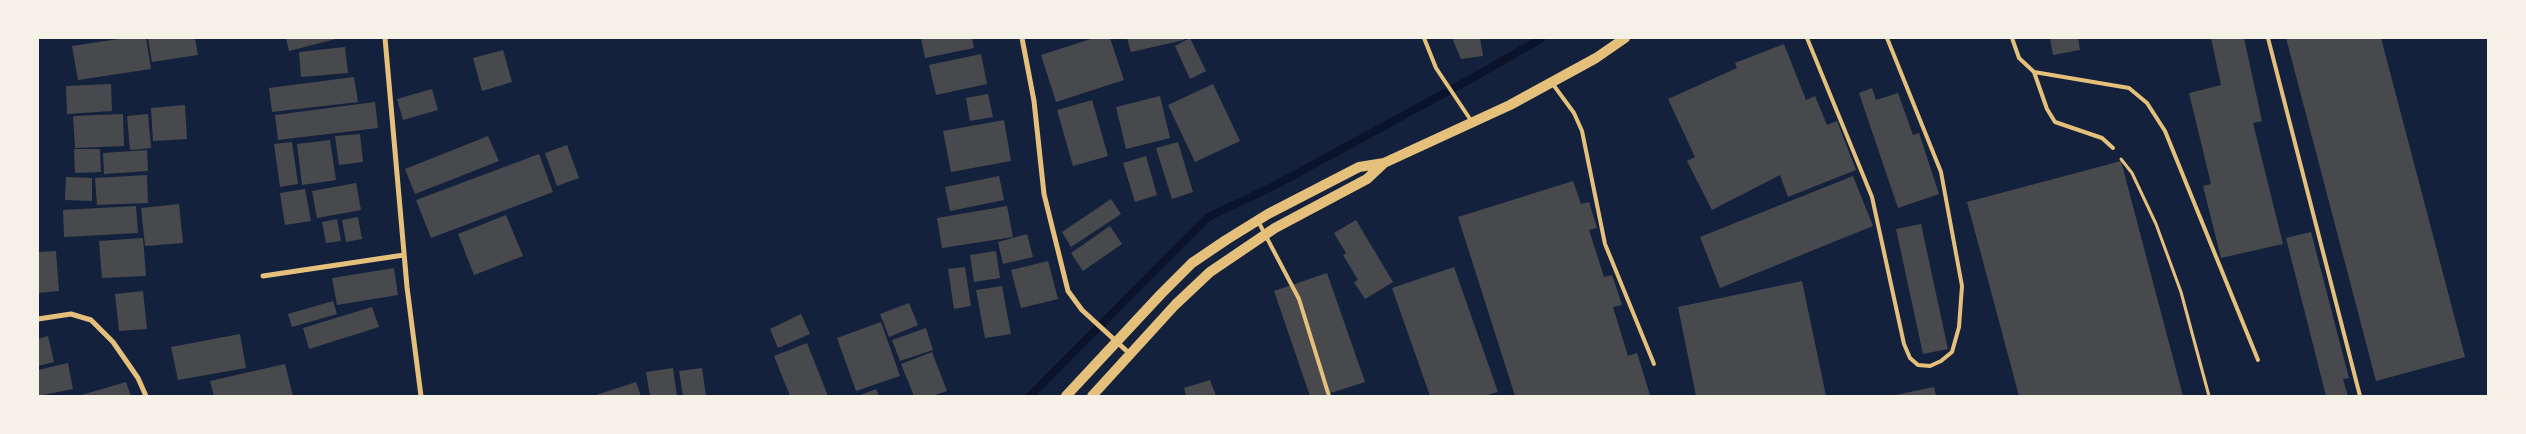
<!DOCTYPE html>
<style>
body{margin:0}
#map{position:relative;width:2526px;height:434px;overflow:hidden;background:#14213d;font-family:"Space Grotesk",sans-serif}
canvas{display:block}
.frame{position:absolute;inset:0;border:39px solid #f6f1e7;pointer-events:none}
</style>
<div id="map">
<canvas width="2526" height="434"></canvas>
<div class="frame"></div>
</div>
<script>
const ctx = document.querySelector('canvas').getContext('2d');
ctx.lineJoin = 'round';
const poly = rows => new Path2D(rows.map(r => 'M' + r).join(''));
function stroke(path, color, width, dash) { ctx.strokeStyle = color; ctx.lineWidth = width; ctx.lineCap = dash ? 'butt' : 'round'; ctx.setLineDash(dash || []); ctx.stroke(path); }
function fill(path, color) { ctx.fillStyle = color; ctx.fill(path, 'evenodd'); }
stroke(poly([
 [1030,396,1208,217,1270,188,1476,76,1542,38]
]), '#0b132b', 8);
fill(poly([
 [125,38,146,38,151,69,78,80,72,46],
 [148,38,195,38,198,55,152,62],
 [286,38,340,38,289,51],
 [921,38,972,38,974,48,925,58],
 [1094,38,1110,38,1124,80,1056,102,1041,55],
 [1127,38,1184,38,1184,40,1131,52],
 [1190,38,1206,71,1190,79,1175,46],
 [1452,38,1480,38,1483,56,1461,59],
 [2050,38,2078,38,2080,50,2053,55],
 [2211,38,2244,38,2262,121,2253,123,2283,244,2221,258,2203,186,2211,184,2189,93,2221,85],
 [2286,38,2381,38,2465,357,2376,381],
 [1784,44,1806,100,1815,96,1827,125,1837,121,1856,170,1788,197,1780,175,1712,210,1687,161,1695,157,1668,99,1737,68,1735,63],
 [345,47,348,73,301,77,299,52],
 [503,50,512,82,482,91,473,58],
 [981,54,987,84,936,95,929,65],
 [354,77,358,102,272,112,269,88],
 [111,84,112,111,67,114,66,86],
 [1213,84,1240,141,1195,162,1168,105],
 [1872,88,1876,100,1898,93,1913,135,1919,133,1939,194,1898,208,1859,93],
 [432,89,438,110,403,120,397,99],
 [988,94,993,117,970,121,966,98],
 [1160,96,1170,138,1126,149,1116,107],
 [1092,100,1108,156,1073,166,1057,110],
 [375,102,378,128,278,140,275,115],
 [185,105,187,139,153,141,151,108],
 [123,114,124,146,75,148,73,116],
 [148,114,151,148,130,150,127,116],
 [1004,120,1011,161,951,172,943,131],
 [360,134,363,162,339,165,335,136],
 [488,136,499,161,415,194,405,169],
 [330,140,336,180,302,185,297,144],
 [292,142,298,184,280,187,274,144],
 [1178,142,1193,192,1172,199,1156,148],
 [567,145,579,178,557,186,545,153],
 [74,149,100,149,101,172,75,173],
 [147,150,148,171,104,174,103,153],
 [539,154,553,192,431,238,416,200],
 [1146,156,1157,195,1135,202,1123,163],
 [2121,161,2183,396,2019,396,1967,202],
 [147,175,148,203,97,205,95,178],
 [999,176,1004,200,950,211,945,187],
 [1853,176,1873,226,1720,288,1700,237],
 [66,177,92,178,92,201,65,200],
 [1573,181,1581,204,1589,202,1597,228,1589,230,1604,277,1612,275,1622,305,1613,307,1628,356,1637,353,1650,395,1515,396,1458,217],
 [356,183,361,210,317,218,312,191],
 [305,189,311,221,285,225,280,193],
 [1111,199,1121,214,1071,247,1062,232],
 [179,204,183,243,145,246,141,208],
 [136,206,138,233,64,237,63,210],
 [1007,206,1013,237,942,248,937,218],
 [506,215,523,256,474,275,458,234],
 [358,217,362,239,346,242,342,220],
 [337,219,341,241,326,243,322,222],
 [1356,220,1393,282,1365,299,1354,282,1358,280,1343,255,1346,253,1334,233],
 [1921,224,1948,349,1923,354,1896,229],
 [1110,226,1122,244,1083,271,1071,253],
 [2311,232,2349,378,2343,379,2348,396,2326,396,2286,238],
 [1027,234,1033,257,1003,264,998,242],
 [143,238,146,276,102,278,99,241],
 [56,251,59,291,38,293,38,252],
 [996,251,1000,278,974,282,970,255],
 [1048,261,1058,299,1021,308,1011,270],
 [965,267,971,306,954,309,948,269],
 [1454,267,1498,392,1484,396,1430,396,1392,288],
 [394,268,398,295,337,305,332,278],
 [1327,273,1365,382,1321,396,1310,396,1274,291],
 [1802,281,1826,396,1696,396,1678,307],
 [1002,286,1011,334,985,338,976,290],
 [143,291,147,329,119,331,115,294],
 [333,301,337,314,292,327,288,314],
 [909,303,918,325,889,337,880,314],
 [372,307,379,327,309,349,303,328],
 [801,314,810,334,778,348,770,329],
 [881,322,900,376,856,391,837,338],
 [926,328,933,350,900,361,892,340],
 [240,334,246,368,178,380,171,347],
 [48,336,54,362,38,366,38,339],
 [807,343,828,396,790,396,774,356],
 [932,352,947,391,932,396,914,396,901,364],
 [68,363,73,389,38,396,38,370],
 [285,364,293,396,214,396,210,381],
 [673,368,677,396,650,396,646,372],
 [702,368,706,396,683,396,679,371],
 [1210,380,1216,396,1186,396,1184,388],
 [126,382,131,396,78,396],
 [636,382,641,396,593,396],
 [1934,387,1936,396,1891,396],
 [876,389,879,396,858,396]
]), '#48494c');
stroke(poly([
 [2121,159,2132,173,2156,224,2181,292,2209,396]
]), '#e5c07b', 3);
stroke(poly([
 [1424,38,1436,68,1472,122],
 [1807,38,1872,197,1904,344,1910,358,1918,365,1930,366,1941,361,1952,352,1959,327,1962,286,1941,172,1887,38],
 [2012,38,2019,58,2034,72,2129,88,2147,103,2165,131,2258,360],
 [2268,38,2360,396],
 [2034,72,2047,109,2055,122,2102,138,2113,148],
 [1552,83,1574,113,1582,131,1605,244,1654,364],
 [1258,221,1299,299,1329,396]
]), '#e5c07b', 4);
stroke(poly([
 [385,38,407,287,421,396],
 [1022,38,1034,101,1044,194,1068,291,1082,310,1130,354],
 [263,276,404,255],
 [38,319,71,314,91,320,113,342,138,378,146,396]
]), '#e5c07b', 5);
stroke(poly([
 [1066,396,1161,294,1192,263,1226,240,1268,214,1359,167,1384,163,1510,105,1596,58,1625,38],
 [1092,396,1175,305,1210,272,1275,228,1367,179,1384,163]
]), '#e5c07b', 10);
</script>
